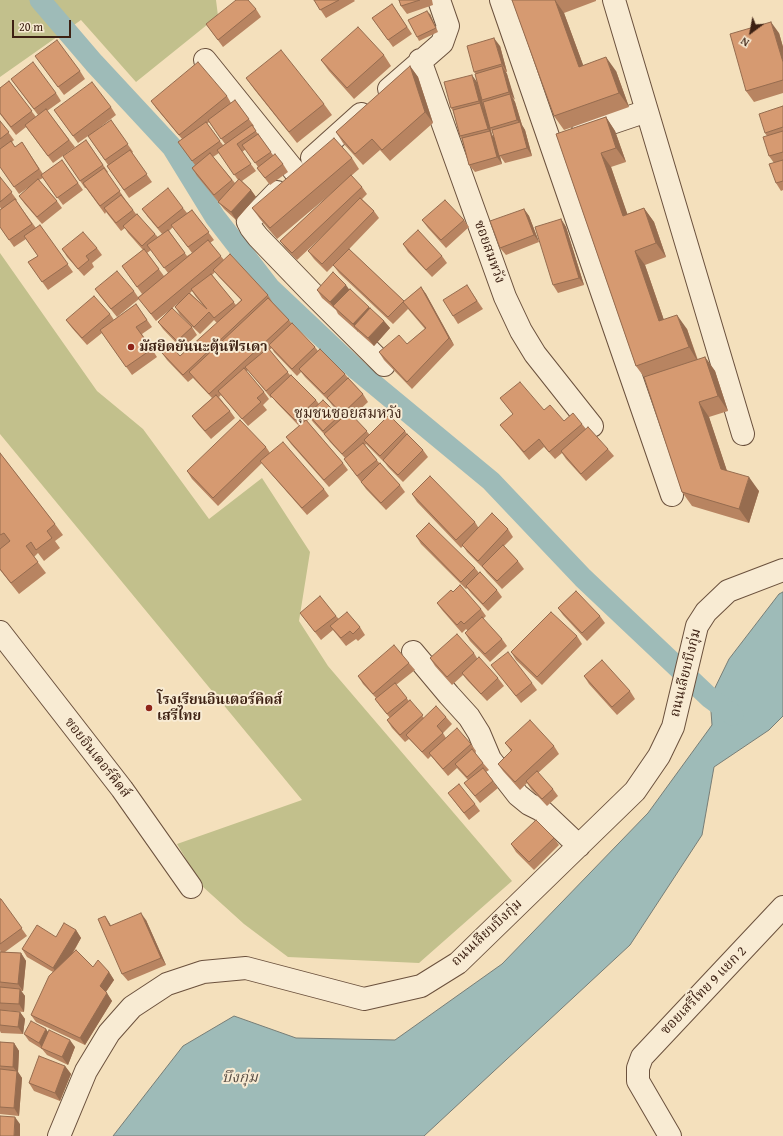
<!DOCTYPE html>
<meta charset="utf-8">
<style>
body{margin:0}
#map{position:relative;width:783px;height:1136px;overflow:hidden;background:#f4e0bc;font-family:"Gentium Book Plus",serif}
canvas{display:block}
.north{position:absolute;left:731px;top:12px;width:40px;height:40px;-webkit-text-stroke:3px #f8ebd3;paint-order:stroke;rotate:212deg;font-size:11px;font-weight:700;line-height:16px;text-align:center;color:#3d2113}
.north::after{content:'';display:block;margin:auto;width:14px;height:18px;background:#3d2113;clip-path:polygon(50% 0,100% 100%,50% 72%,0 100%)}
.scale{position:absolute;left:12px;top:20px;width:59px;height:18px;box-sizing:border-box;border:2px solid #3d2113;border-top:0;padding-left:5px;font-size:12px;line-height:14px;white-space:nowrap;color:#3d2113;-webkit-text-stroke:3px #f8ebd3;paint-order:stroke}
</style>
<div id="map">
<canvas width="783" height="1136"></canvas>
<div class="north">N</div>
<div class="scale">20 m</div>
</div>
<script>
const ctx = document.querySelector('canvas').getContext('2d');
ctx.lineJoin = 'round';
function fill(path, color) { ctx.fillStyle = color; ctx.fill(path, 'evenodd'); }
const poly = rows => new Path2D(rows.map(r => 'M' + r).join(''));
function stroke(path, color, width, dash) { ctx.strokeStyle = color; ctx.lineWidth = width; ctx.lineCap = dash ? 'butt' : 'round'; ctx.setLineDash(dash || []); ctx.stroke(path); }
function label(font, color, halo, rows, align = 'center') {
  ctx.font = font + ' "Gentium Book Plus","Noto Serif Thai",serif'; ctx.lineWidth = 4; ctx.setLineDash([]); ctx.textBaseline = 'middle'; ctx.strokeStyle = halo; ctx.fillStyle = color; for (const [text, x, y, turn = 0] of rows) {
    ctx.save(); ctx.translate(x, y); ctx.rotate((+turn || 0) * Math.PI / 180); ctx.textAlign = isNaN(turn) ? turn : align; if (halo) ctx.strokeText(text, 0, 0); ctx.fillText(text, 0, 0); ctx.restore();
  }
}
fill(poly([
 [0,0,216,0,218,16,136,82,81,20,0,77],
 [0,253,97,391,143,429,209,519,262,478,310,552,299,621,328,666,512,881,419,963,288,957,244,924,202,886,177,844,302,800,0,434]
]), '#c2c08c');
const water = poly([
 [783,592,783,716,769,730,714,767,702,835,630,945,424,1136,113,1136,183,1046,234,1016,296,1038,395,1040,502,964,648,813,712,725,710,698,729,659,779,594,783,592]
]);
fill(water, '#9ebbb8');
stroke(water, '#777d76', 1);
stroke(poly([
 [40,0,94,63,172,147,215,217,270,288,358,371,491,481,583,578,710,698,733,715]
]), '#9ebbb8', 21);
const minor = poly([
 [501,0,672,495],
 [614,0,743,434],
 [205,60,296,173],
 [420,60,505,297,521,331,535,354,592,426],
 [389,89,442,43,448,26,439,0],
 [582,133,647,111],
 [312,158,361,114],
 [277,192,248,222,251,228,258,237,312,293,384,365],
 [0,632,122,789,191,887],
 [413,652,449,695,469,717,479,733,490,759,518,795,529,804,541,810,579,846],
 [59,1136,86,1071,109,1033,132,1007,167,984,203,972,246,968,364,999,421,986,458,963,635,791,659,756,673,727,697,626,706,612,728,591,783,570],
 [670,1136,638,1081,638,1068,642,1057,783,907]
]);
stroke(minor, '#6b513d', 24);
stroke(minor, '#f8ebd3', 22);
fill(poly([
 [314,0,354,0,355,1,326,18],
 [399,0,432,0,433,5,407,14,401,6],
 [512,0,596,0,596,1,564,13,583,65,616,71,629,107,564,130,554,116],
 [392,4,412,34,393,47,372,18],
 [256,9,261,17,223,47,206,24],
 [430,14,438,32,419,41,417,37],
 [779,33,783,47,783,93,754,102,746,91],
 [500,46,507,72,506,72,507,74,514,100,515,102,522,125,525,130,532,156,505,163,500,156,502,164,475,172,469,165,462,140,460,136,453,111,451,108,477,82,476,74,474,72],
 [491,129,493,133,495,138,492,135],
 [384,55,391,66,354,99,329,71,321,60],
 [35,56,80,71,85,79,64,95],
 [410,66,418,77,433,123,390,161,380,150,363,165,343,143,336,132],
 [246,78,324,104,332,115,297,143,254,89],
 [11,79,56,93,61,101,47,111,75,147,53,163,26,127,16,135,0,114,0,88,9,81,36,117,38,115],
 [227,96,231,103,235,100,254,126,253,127,273,155,283,164,288,172,270,185,257,168,258,167,246,149,242,152,256,171,242,181,251,190,256,197,236,220,224,209,197,176,192,168,195,165,178,142,182,139,156,108,151,101],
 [209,122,225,144,223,145,207,124],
 [219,153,238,180,235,183,213,157],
 [783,106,783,190,781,191,776,183,774,163,769,156,767,136,765,133],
 [111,107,116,115,94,132,111,120,133,152,132,153,152,182,129,198,107,166,108,165,88,136,78,143,54,110],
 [606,117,615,131,626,162,611,167,627,214,644,208,654,222,666,257,645,265,664,320,687,329,698,360,705,357,715,371,728,411,709,417,727,471,759,491,749,523,692,506,682,492,644,377,636,366,556,134],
 [0,121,14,140,12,142,15,147,22,142,43,174,62,160,83,190,63,205,43,178,39,180,57,201,62,208,42,224,24,203,19,196,29,187,19,194,0,167],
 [86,140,108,172,107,173,125,199,136,214,155,234,158,237,162,234,147,216,142,209,183,208,187,213,192,210,214,240,210,243,224,260,268,295,273,303,289,320,292,324,315,347,318,351,345,374,348,378,363,394,368,402,353,416,370,435,405,431,407,434,423,450,428,457,403,482,388,467,385,463,366,444,365,445,380,464,400,485,405,492,386,510,366,489,361,482,344,459,345,458,330,442,324,434,313,422,310,418,307,421,343,463,348,470,329,487,291,444,286,437,299,426,276,402,272,397,271,398,248,370,246,372,264,392,269,399,263,405,267,410,248,426,221,395,219,397,230,411,235,418,211,439,197,423,192,416,212,398,193,378,188,382,167,360,162,353,180,356,217,323,214,320,200,334,180,315,175,307,185,298,156,321,139,299,117,317,100,296,95,289,134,291,138,297,142,294,122,266,143,250,128,233,125,228,121,231,106,212,105,214,86,188,85,188,63,156],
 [173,227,192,253,187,256,169,231],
 [151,250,168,273,164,276,147,253],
 [215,272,219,277,241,300,236,305,212,275],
 [192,291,196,297,204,306,190,293],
 [272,348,274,352,297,376,301,372,305,377,329,401,332,405,343,417,341,419,339,416,319,404,316,400,290,375,269,350],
 [352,158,359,169,351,176,362,187,367,194,362,199,374,211,379,218,327,272,314,259,308,251,327,232,297,260,286,249,280,241,333,192,277,239,260,219,252,208],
 [0,177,17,200,16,201,36,228,40,225,73,272,48,290,28,262,38,256,26,239,14,247,0,227,1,209,0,207],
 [524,209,529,216,539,242,506,255,500,248],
 [561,219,566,227,584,285,558,293,553,285],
 [422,220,464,220,469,227,446,248,428,228],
 [403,244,442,256,447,263,432,277,408,252],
 [97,248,102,255,92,263,94,267,84,276,67,257,62,249],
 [349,249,404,301,421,287,426,294,454,345,412,389,384,360,379,352,407,344,425,329,408,309,393,324,339,273,333,265],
 [349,289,384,321,390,328,374,346,338,314,336,310,322,298,317,290],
 [472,293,483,309,458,324,453,316],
 [136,304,152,327,142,334,157,357,132,375,102,333,87,345,72,328,66,320,110,314,114,320],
 [158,322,192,327,197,335,182,349,163,329],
 [500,398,544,410,564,421,582,424,586,429,608,449,614,456,586,481,566,459,562,453,555,459,544,447,529,460,506,432,500,425,513,414],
 [266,447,270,453,324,489,329,496,307,515,266,468,262,463,218,506,192,479,187,471],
 [0,453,55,524,63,535,55,541,60,548,44,561,38,553,34,557,46,573,19,594,0,570],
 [412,494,475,522,478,527,508,529,513,537,504,546,518,561,524,569,502,589,487,573,483,568,467,552,463,546,461,548,417,502],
 [416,536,475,568,479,573,497,590,502,597,488,611,471,593,467,588,466,589,421,544],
 [453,592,481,609,486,616,483,619,502,639,507,646,490,662,470,641,465,633,468,631,466,629,462,633,442,610,437,603],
 [558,608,600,616,605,623,587,641,563,615],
 [300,613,336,616,339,619,360,627,365,635,358,641,356,639,346,646,333,630,321,640],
 [577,636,582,644,542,685,516,660,511,652],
 [474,653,477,658,498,678,504,686,487,701,467,680,463,675,452,685,435,666,430,658],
 [409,663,415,670,396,685,409,701,424,718,446,717,452,724,443,733,446,738,471,744,476,751,475,753,483,763,489,770,486,772,498,788,480,803,464,783,468,780,457,768,448,776,431,756,428,759,412,742,409,739,405,742,392,728,387,720,390,718,380,706,375,699,376,698,363,684,358,676],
 [491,665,532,683,537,690,521,703,497,672],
 [584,676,630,691,635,699,617,715,589,684],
 [505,743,554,746,559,754,538,773,553,789,558,796,547,806,531,789,527,783,520,790,503,771,498,764,511,751],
 [448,793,475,804,480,811,469,820],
 [554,838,559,845,534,870,516,852,511,844],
 [0,898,27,936,5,952,21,953,26,961,23,991,21,991,25,996,24,1012,0,1010,0,952,1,952,0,950],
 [105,916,111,926,146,920,166,965,128,981,122,974],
 [76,930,81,938,73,953,93,967,109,972,114,980,106,992,112,1001,85,1045,36,1022,31,1015,53,972,27,957,22,949,56,937],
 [0,1010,20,1012,25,1019,23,1034,1,1033,0,1031],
 [46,1029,48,1032,75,1047,68,1065,47,1055,42,1049,29,1041,24,1034],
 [0,1042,14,1043,19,1051,18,1072,22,1078,19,1116,0,1114],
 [65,1066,71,1074,60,1101,34,1091,29,1083]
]), '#b88461');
fill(poly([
 [555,0,564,13,589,81,579,67],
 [427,11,430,14,438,32,436,28],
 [771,22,779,33,783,47,783,62],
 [494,38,500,46,507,72,502,64],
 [606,57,616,71,629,107,619,93],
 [410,66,418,77,433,123,425,112],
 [502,66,507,74,515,100,509,92],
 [472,75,477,82,484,108,479,101],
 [510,94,515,102,522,125,525,130,532,156,527,148,521,125,517,120],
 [480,103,486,110,490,128,492,135,495,138,502,164,497,157,490,132,488,129],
 [606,117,615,131,626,162,616,148],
 [601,153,611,167,633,230,623,216],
 [251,190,256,197,236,220,231,212],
 [644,208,654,222,666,257,656,243],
 [524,209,529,216,539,242,534,235],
 [561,219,566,227,584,285,579,278],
 [635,251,645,265,669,335,659,321],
 [346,285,351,292,333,306,336,310,330,302],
 [421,287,426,294,454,345,449,338],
 [369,307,374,314,354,326,358,331,358,332,353,324],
 [677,315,687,329,698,362,689,347],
 [384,321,390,328,374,346,368,338],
 [705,357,715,371,728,411,718,396],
 [699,402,709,417,731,483,721,469],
 [749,477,759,491,749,523,739,509],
 [141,913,146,920,166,965,161,958],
 [105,916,110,924,115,934,110,926],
 [76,930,81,938,59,976,53,968],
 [21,953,26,961,23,991,18,984],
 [109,972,114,980,105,993,100,986],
 [20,989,25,996,24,1012,19,1004],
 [107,993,112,1001,85,1045,80,1038],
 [20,1012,25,1019,23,1034,18,1027],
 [46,1029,51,1037,43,1049,39,1043],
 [70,1040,75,1047,68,1065,62,1057],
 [14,1043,19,1051,18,1072,22,1078,19,1116,14,1108,17,1072,13,1067],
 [65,1066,71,1074,60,1101,55,1093],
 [15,1117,20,1124,20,1136,14,1136]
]), '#966c4f');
const building = poly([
 [236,0,248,0,256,9,218,40,206,24,236,0],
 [314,0,339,0,320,10,314,0],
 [399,0,420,0,401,6,399,0],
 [512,0,555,0,579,67,606,57,619,93,554,116,512,0],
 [392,4,407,27,388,40,372,18,392,4],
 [427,11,436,28,417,37,408,20,427,11],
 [771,22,783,62,783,80,746,91,730,34,771,22],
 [358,27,384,55,347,88,321,60,358,27],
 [494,38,502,64,474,72,467,46,494,38],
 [57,40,80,71,58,87,35,56,57,40],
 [281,50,324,104,289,132,246,78,281,50],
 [33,62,56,93,34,109,11,79,33,62],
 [198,62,227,96,179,135,151,101,198,62],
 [410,66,425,112,382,150,372,139,355,154,336,132,410,66],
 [502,66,509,92,482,100,475,74,502,66],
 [472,75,479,101,451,108,444,82,472,75],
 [9,81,32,111,11,127,0,113,0,88,9,81],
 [92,82,111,107,73,136,54,110,92,82],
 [510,94,517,120,490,128,483,102,510,94],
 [235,100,249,119,221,139,208,120,235,100],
 [480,103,488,129,460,136,453,110,480,103],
 [783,106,783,127,765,133,759,114,783,106],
 [46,109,69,140,48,156,25,125,46,109],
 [606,117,616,148,601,153,623,216,644,208,656,243,635,251,659,321,677,315,689,347,636,366,556,134,606,117],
 [111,120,128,144,105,160,88,136,111,120],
 [0,121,9,132,0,139,0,121],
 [206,122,220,141,192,161,178,142,206,122],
 [520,122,527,148,499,156,492,130,520,122],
 [252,125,256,131,237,144,251,164,234,175,217,150,252,125],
 [490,131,497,157,469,165,462,138,490,131],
 [783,131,783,152,769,156,763,137,783,131],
 [258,134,271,152,255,163,242,145,258,134],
 [334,138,352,158,270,228,252,208,334,138],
 [86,140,103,165,80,181,63,156,86,140],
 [11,141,15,147,22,142,39,169,14,187,0,167,0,149,11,141],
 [130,150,147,174,124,190,107,166,130,150],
 [210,153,232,180,214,195,192,168,210,153],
 [275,154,283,164,265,178,257,168,275,154],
 [62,160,78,183,57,198,41,175,62,160],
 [783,160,783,181,776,183,769,164,783,160],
 [104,168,120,191,100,206,83,183,104,168],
 [351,175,362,187,292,253,280,241,351,175],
 [0,177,12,192,0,202,0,177],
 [38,179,57,201,37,217,19,196,38,179],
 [239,179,251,190,231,212,218,202,239,179],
 [168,188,183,208,158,228,142,209,168,188],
 [121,195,133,210,116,223,104,208,121,195],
 [360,198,374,211,322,264,308,251,360,198],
 [15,199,32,224,9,240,0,227,0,210,15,199],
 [445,200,464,220,441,240,422,220,445,200],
 [524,209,534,235,500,248,490,221,524,209],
 [192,210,209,232,188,247,171,225,192,210],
 [137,214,155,234,142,246,123,226,137,214],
 [561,219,579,278,553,285,535,227,561,219],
 [40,225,68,264,42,282,28,262,38,256,24,236,40,225],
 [168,230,185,253,164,268,147,245,168,230],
 [418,230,442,256,426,270,403,244,418,230],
 [83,232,97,248,86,256,89,260,78,269,62,249,83,232],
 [208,240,221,256,151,314,138,298,208,240],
 [144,249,159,269,137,287,122,266,144,249],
 [349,249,404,301,388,317,333,265,349,249],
 [230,254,268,295,183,375,162,353,170,345,180,356,242,300,213,270,230,254],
 [117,271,134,291,111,309,95,289,117,271],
 [333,272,346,285,330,302,317,290,333,272],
 [211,274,234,302,214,318,209,312,194,327,175,307,189,293,207,309,191,289,211,274],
 [467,285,477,301,453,316,443,300,467,285],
 [421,287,449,338,407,382,379,352,399,335,407,344,426,328,403,302,421,287],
 [350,289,369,307,353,324,333,306,350,289],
 [94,296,110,314,82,338,66,320,94,296],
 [268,298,289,320,209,394,189,372,268,298],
 [136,304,147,320,136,327,152,349,126,367,100,330,136,304],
 [172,308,192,327,177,341,158,322,172,308],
 [370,308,384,321,368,338,354,326,370,308],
 [292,323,315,347,292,369,269,345,292,323],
 [268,348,288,372,266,391,245,367,268,348],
 [320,349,345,374,324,394,299,369,320,349],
 [705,357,718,396,699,402,721,469,749,477,739,509,682,492,644,377,705,357],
 [244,368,264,392,257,398,261,402,242,419,218,391,244,368],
 [291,375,316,400,295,420,270,395,291,375],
 [348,378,363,394,342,414,327,398,348,378],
 [520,382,544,410,550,405,564,421,573,413,582,424,549,452,539,439,524,452,500,425,513,414,500,398,520,382],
 [216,395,230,411,205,431,192,416,216,395],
 [323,400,339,416,323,431,308,414,323,400],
 [349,412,367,431,342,454,324,434,349,412],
 [389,415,405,431,380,456,364,440,389,415],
 [240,420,266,447,213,498,187,471,240,420],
 [306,420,343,463,324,480,286,437,306,420],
 [588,427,608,449,581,474,561,451,588,427],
 [407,434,423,450,398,475,383,460,407,434],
 [283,442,324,489,302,508,260,461,283,442],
 [363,443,377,460,357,476,344,459,363,443],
 [0,453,55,524,47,531,52,538,36,550,31,542,26,546,38,562,11,583,0,569,0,549,10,541,4,533,0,535,0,453],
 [380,463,400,485,381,503,361,482,380,463],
 [430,476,475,522,456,540,412,494,430,476],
 [492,513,508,529,478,561,462,545,492,513],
 [429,523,475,568,461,582,416,536,429,523],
 [503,545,518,561,497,581,482,566,503,545],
 [480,572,497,590,483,604,466,586,480,572],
 [460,585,481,609,464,624,461,621,457,625,437,603,451,590,453,592,460,585],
 [576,591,600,616,582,633,558,608,576,591],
 [320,596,336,616,315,632,300,613,320,596],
 [347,612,360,627,353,634,350,631,341,638,330,626,347,612],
 [551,612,577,636,537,677,511,652,551,612],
 [482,617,502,639,485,654,465,633,482,617],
 [457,634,474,653,447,677,430,658,457,634],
 [394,645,409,663,373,694,358,676,394,645],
 [508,652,532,683,516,696,491,665,508,652],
 [479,657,498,678,481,694,462,673,479,657],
 [602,660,630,691,612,707,584,676,602,660],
 [395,683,407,698,387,714,375,699,395,683],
 [410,700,423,715,400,735,387,720,410,700],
 [436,706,446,717,437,726,443,733,422,752,406,735,436,706],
 [530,720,554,746,515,782,498,764,512,750,505,743,530,720],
 [457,728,471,744,443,769,429,753,457,728],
 [472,749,483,763,467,777,455,764,472,749],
 [483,768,493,781,475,796,464,783,483,768],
 [537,771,553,789,542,799,526,781,537,771],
 [459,784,475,804,464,813,448,793,459,784],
 [536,820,554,838,529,862,511,844,536,820],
 [0,899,1,899,22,928,0,944,0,899],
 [141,913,161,958,122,974,98,919,105,916,110,926,141,913],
 [64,923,76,930,53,968,22,949,37,925,56,937,64,923],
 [76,950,93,967,98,960,109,972,100,986,107,993,80,1038,31,1015,49,976,76,950],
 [0,952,21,953,18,984,0,982,0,952],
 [0,987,20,989,19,1004,0,1003,0,987],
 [0,1010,20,1012,18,1027,0,1025,0,1010],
 [31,1021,46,1029,39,1043,24,1034,31,1021],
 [49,1030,70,1040,62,1057,41,1048,49,1030],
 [0,1042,14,1043,13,1067,0,1066,0,1042],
 [39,1056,65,1066,55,1093,29,1083,39,1056],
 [0,1069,17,1071,14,1108,0,1107,0,1069],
 [0,1116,15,1117,14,1136,0,1136,0,1116]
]);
fill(building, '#d69a71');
stroke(building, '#966c4f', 1);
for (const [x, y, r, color] of [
 [131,347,4,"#8f2418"],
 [149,708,4,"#8f2418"]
]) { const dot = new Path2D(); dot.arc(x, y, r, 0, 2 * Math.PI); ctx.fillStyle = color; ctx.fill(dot); stroke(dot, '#f8ebd3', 1.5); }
label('14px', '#3d2113', '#f8ebd3', [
 ["ซอยสมหวัง",489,252,70],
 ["ถนนเลียบบึงกุ่ม",686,673,-76],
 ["ซอยอินเตอร์คิดส์",97,758,52],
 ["ถนนเลียบบึงกุ่ม",487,933,-43],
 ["ซอยเสรีไทย 9 แยก 2",704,991,-46]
]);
label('bold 14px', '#3d2113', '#f8ebd3', [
 ["มัสยิดยันนะตุ้นฟิรเดา",139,347],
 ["โรงเรียนอินเตอร์คิดส์",157,700],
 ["เสรีไทย",157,716]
], 'left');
label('15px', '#3d2113', '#f8ebd3', [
 ["ชุมชนซอยสมหวัง",348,414]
]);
label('italic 15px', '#5a4f45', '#f8ebd3', [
 ["บึงกุ่ม",240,1078]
]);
</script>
